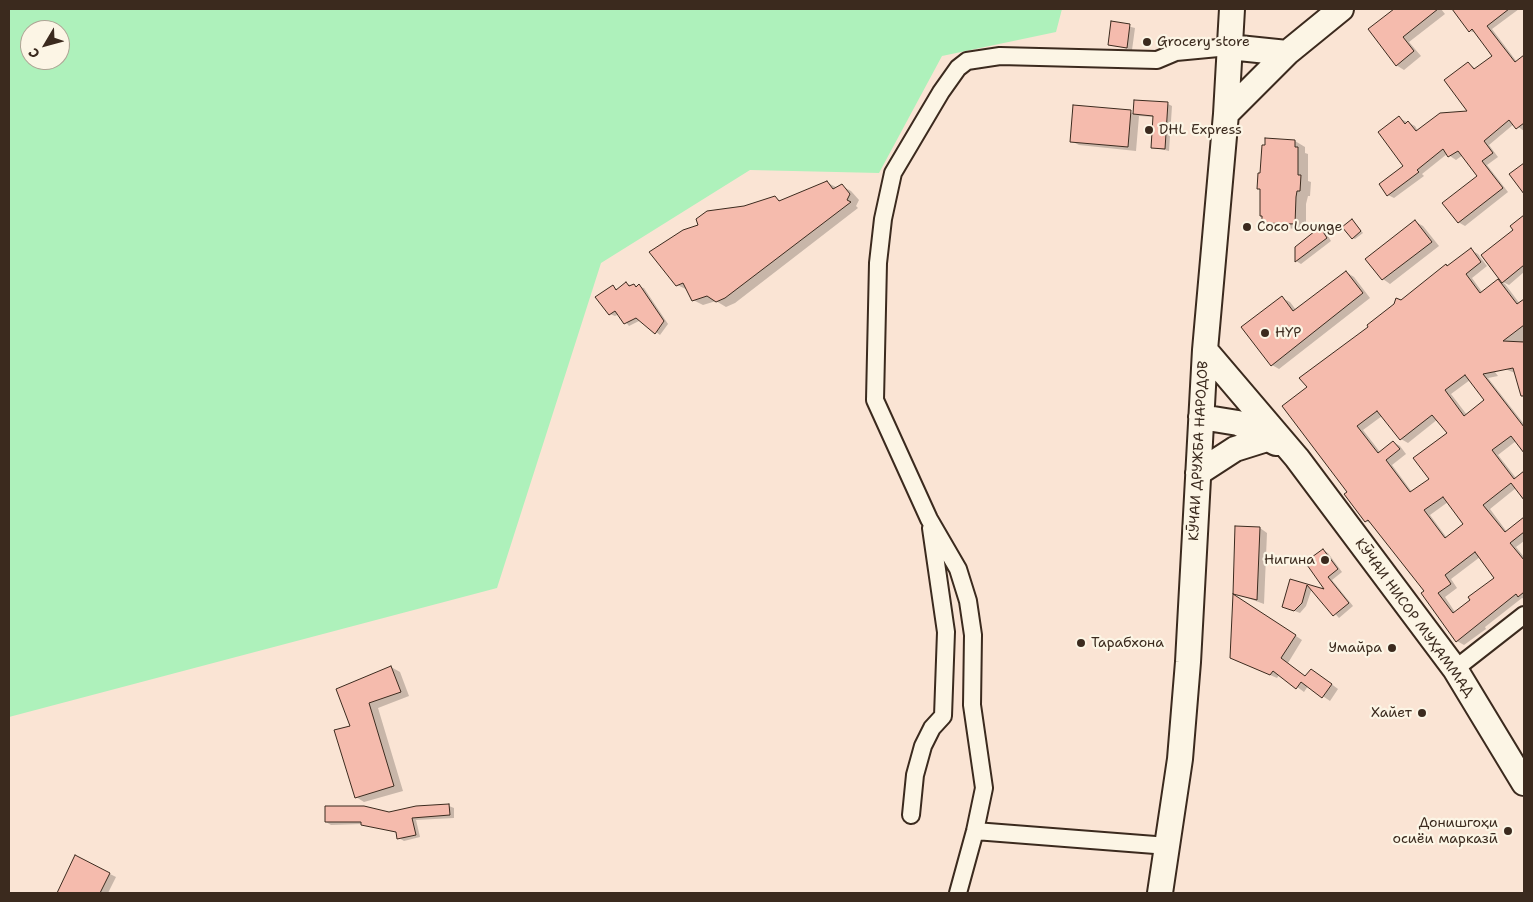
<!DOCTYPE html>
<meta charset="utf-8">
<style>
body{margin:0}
#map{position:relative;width:1533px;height:902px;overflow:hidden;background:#fae4d4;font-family:"Shantell Sans",sans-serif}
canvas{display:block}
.frame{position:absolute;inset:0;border:10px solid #3b2a1e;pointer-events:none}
.north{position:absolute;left:20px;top:20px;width:50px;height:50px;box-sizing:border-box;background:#fcf5e5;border:1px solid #afa495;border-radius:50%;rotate:233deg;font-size:14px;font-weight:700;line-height:20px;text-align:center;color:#3b2a1e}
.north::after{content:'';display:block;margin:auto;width:18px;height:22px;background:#3b2a1e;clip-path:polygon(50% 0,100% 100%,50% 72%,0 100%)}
</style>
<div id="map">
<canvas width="1533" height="902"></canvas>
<div class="frame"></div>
<div class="north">С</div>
</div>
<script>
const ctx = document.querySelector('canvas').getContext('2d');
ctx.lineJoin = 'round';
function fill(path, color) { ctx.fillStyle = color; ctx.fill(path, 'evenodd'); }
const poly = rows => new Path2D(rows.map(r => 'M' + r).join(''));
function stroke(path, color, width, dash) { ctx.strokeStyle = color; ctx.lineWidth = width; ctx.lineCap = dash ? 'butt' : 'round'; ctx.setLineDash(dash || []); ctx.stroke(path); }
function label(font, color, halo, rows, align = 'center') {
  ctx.font = font + ' "Shantell Sans",sans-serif'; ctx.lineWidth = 4.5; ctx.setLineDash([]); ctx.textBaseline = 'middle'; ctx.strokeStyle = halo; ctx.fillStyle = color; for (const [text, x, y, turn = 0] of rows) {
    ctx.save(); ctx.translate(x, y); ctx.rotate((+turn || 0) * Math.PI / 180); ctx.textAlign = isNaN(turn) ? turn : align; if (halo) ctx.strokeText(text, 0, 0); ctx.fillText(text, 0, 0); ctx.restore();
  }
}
fill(poly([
 [9,9,1062,9,1056,32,942,56,879,173,750,170,601,263,497,588,9,717],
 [30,30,60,30,60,60,30,60]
]), '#aef1bb');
fill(poly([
 [1396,9,1441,9,1445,14,1409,42,1421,56,1404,70,1396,65,1370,29],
 [1454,9,1519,9,1492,29,1517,62,1524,56,1524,131,1514,124,1489,145,1498,157,1487,165,1508,192,1465,226,1458,222,1479,176,1463,155,1456,160,1447,154,1422,174,1424,176,1394,198,1388,195,1405,166,1399,118,1415,126,1418,131,1469,112,1468,63,1476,69,1494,56,1477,33,1469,31],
 [1112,22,1135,28,1132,50,1109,44],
 [1168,104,1172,106,1169,151,1152,147,1154,117,1139,116,1136,151,1079,145,1071,141,1075,106,1134,113],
 [1295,141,1305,147,1305,153,1308,154,1308,181,1311,182,1310,196,1308,196,1306,204,1306,229,1274,228,1264,222,1261,190,1259,189],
 [826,182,836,187,842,186,851,191,859,200,856,206,858,208,735,303,726,307,716,301,703,305,693,300,688,290,677,285,745,207,775,198,781,201],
 [1523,218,1524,272,1509,285,1503,282,1515,230],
 [1354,222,1363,233,1355,239,1353,238],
 [1416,222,1423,226,1439,246,1390,284,1383,279],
 [1320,228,1325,231,1331,241,1301,264,1296,261],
 [1471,250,1478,254,1487,266,1472,278,1482,292,1498,280,1505,284,1520,304,1524,300,1524,385,1517,379,1515,373,1505,369,1492,368,1498,376,1488,378,1524,424,1524,451,1516,441,1498,455,1516,478,1524,472,1524,498,1516,488,1490,509,1507,532,1524,519,1524,541,1516,547,1524,557,1524,599,1522,598,1485,627,1486,629,1464,645,1457,641,1414,576,1410,574,1374,525,1366,521,1348,492,1308,387,1401,302],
 [1470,380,1486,400,1467,415,1451,394],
 [1382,416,1401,439,1408,443,1438,419,1448,433,1431,479,1412,492,1392,465,1406,454,1400,446,1393,442,1380,452,1363,430],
 [1448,502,1465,524,1447,538,1430,515],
 [1480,557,1496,578,1455,612,1445,597,1457,588,1451,579],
 [1346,272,1354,277,1370,298,1279,369,1272,365,1282,298,1290,302,1296,310],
 [626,284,644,288,668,324,660,335,641,320,629,326,619,314,615,316,610,314,613,287,619,290],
 [1260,528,1267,533,1264,604,1234,593],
 [1323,550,1328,553,1342,572,1332,580,1353,606,1339,618,1312,588,1306,606,1300,613,1284,607,1290,581,1327,591],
 [1240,599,1302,640,1288,663,1306,677,1318,674,1338,689,1330,701,1308,686,1304,692,1280,674,1277,678,1231,658],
 [391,667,400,672,409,696,378,708,403,791,364,802,356,797,351,727,369,678,368,676],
 [449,806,454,808,454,818,416,820,420,837,404,841,399,838,398,833,362,824,331,825,326,822],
 [76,857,116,877,108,893,58,893]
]), '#0003');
const building = poly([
 [1394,9,1438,9,1403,37,1414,51,1396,66,1368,29,1394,9],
 [1452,9,1509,9,1487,26,1515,62,1524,55,1524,123,1516,129,1509,120,1484,141,1493,153,1482,161,1503,188,1458,223,1442,203,1477,176,1458,151,1448,157,1443,149,1417,170,1419,172,1387,196,1379,184,1403,166,1378,132,1399,116,1405,124,1408,121,1416,131,1440,113,1467,111,1444,80,1468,62,1474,69,1492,56,1472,29,1469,32,1452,9],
 [1111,21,1130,24,1127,48,1108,45,1111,21],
 [1134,100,1168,102,1165,149,1151,148,1153,116,1133,114,1134,100],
 [1073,105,1131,110,1128,147,1070,142,1073,105],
 [1265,138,1295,140,1295,147,1298,147,1298,175,1301,175,1300,191,1297,191,1296,197,1295,224,1262,223,1262,216,1260,216,1260,189,1257,189,1258,173,1260,173,1262,145,1265,145,1265,138],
 [1524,163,1524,194,1509,174,1524,163],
 [827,181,833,189,842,184,850,194,847,200,851,202,725,298,716,302,707,296,692,301,683,283,676,286,649,252,683,230,698,225,696,219,707,211,744,206,775,196,779,201,827,181],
 [1524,215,1524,265,1502,283,1481,255,1513,230,1510,226,1524,215],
 [1352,219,1361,231,1352,239,1342,227,1352,219],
 [1415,220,1432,242,1382,280,1365,259,1415,220],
 [1320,227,1327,238,1295,262,1295,247,1320,227],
 [1471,248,1481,262,1466,274,1480,293,1498,279,1517,304,1524,299,1524,325,1503,341,1524,342,1524,396,1521,396,1513,368,1483,374,1524,427,1524,453,1511,436,1492,450,1514,479,1524,471,1524,500,1511,483,1483,505,1505,532,1524,517,1524,532,1510,543,1524,560,1524,592,1518,597,1516,594,1456,642,1421,593,1424,591,1368,520,1365,522,1344,494,1347,492,1282,406,1307,387,1299,378,1368,327,1367,325,1394,304,1396,298,1401,300,1446,264,1447,266,1471,248],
 [1465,375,1484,400,1464,416,1445,390,1465,375],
 [1377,411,1400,440,1432,415,1447,433,1413,458,1429,479,1410,492,1386,460,1400,449,1393,441,1378,453,1357,426,1377,411],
 [1443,497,1463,524,1445,538,1424,510,1443,497],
 [1475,552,1494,578,1468,597,1470,600,1453,613,1438,593,1451,584,1445,575,1475,552],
 [1346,271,1363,293,1271,366,1241,327,1282,296,1293,311,1346,271],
 [626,282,629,286,634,284,636,287,639,284,664,321,655,334,636,318,624,324,615,311,609,315,595,297,613,285,616,290,626,282],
 [1235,526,1260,527,1257,600,1233,594,1235,526],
 [1323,549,1338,569,1328,577,1349,603,1333,616,1307,585,1302,603,1294,611,1282,607,1290,579,1324,589,1305,562,1323,549],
 [1233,594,1296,635,1281,658,1305,676,1311,669,1332,684,1322,698,1301,682,1296,689,1273,671,1270,675,1230,658,1233,594],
 [391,666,401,692,369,703,394,786,355,798,334,730,350,726,336,689,391,666],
 [449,804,450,815,412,818,416,835,397,839,396,832,361,825,361,822,325,822,325,806,364,806,389,812,416,806,449,804],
 [75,855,110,873,100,893,57,893,75,855]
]);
fill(building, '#f5bbad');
stroke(building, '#3b2a1e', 1);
const street = poly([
 [1455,669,1524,615],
 [911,815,915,775,923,746,932,728,943,716,946,632,931,528],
 [975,831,1168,846],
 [958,893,975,831,984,788,972,705,973,635,968,601,958,569,929,519,875,400,878,263,883,219,893,173,941,92,958,68,967,61,1000,56,1157,60,1176,52,1229,47]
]);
const secondary = poly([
 [1229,47,1287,53],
 [1226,114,1287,53,1341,9],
 [1205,350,1297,458,1455,669,1524,783],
 [1201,417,1238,423,1276,443],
 [1198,473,1235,449,1270,438],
 [1160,893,1180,759,1188,662,1205,350,1226,114,1232,9]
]);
stroke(street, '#3b2a1e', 20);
stroke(secondary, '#3b2a1e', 28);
stroke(street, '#fcf5e5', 16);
stroke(secondary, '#fcf5e5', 24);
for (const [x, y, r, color] of [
 [1147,42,5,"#3b2a1e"],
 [1149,130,5,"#3b2a1e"],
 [1247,227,5,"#3b2a1e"],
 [1265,333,5,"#3b2a1e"],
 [1325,560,5,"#3b2a1e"],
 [1081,643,5,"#3b2a1e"],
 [1392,648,5,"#3b2a1e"],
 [1422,713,5,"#3b2a1e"],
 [1508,831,5,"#3b2a1e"]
]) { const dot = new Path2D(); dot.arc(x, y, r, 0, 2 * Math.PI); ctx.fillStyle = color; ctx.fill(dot); stroke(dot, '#fcf5e5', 2); }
label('14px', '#3b2a1e', '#fcf5e5', [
 ["Grocery store",1157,42],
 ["DHL Express",1159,130],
 ["Coco Lounge",1257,227],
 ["HYP",1275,333],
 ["Нигина",1315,560,"right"],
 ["Тарабхона",1091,643],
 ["Умайра",1382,648,"right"],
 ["Хайет",1412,713,"right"],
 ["Донишгоҳи",1498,823,"right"],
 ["осиёи марказӣ",1498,839,"right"]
], 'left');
label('14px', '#3b2a1e', '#fcf5e5', [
 ["КӮЧАИ ДРУЖБА НАРОДОВ",1199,451,-87],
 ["КӮЧАИ НИСОР МУҲАММАД",1414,618,54]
]);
</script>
